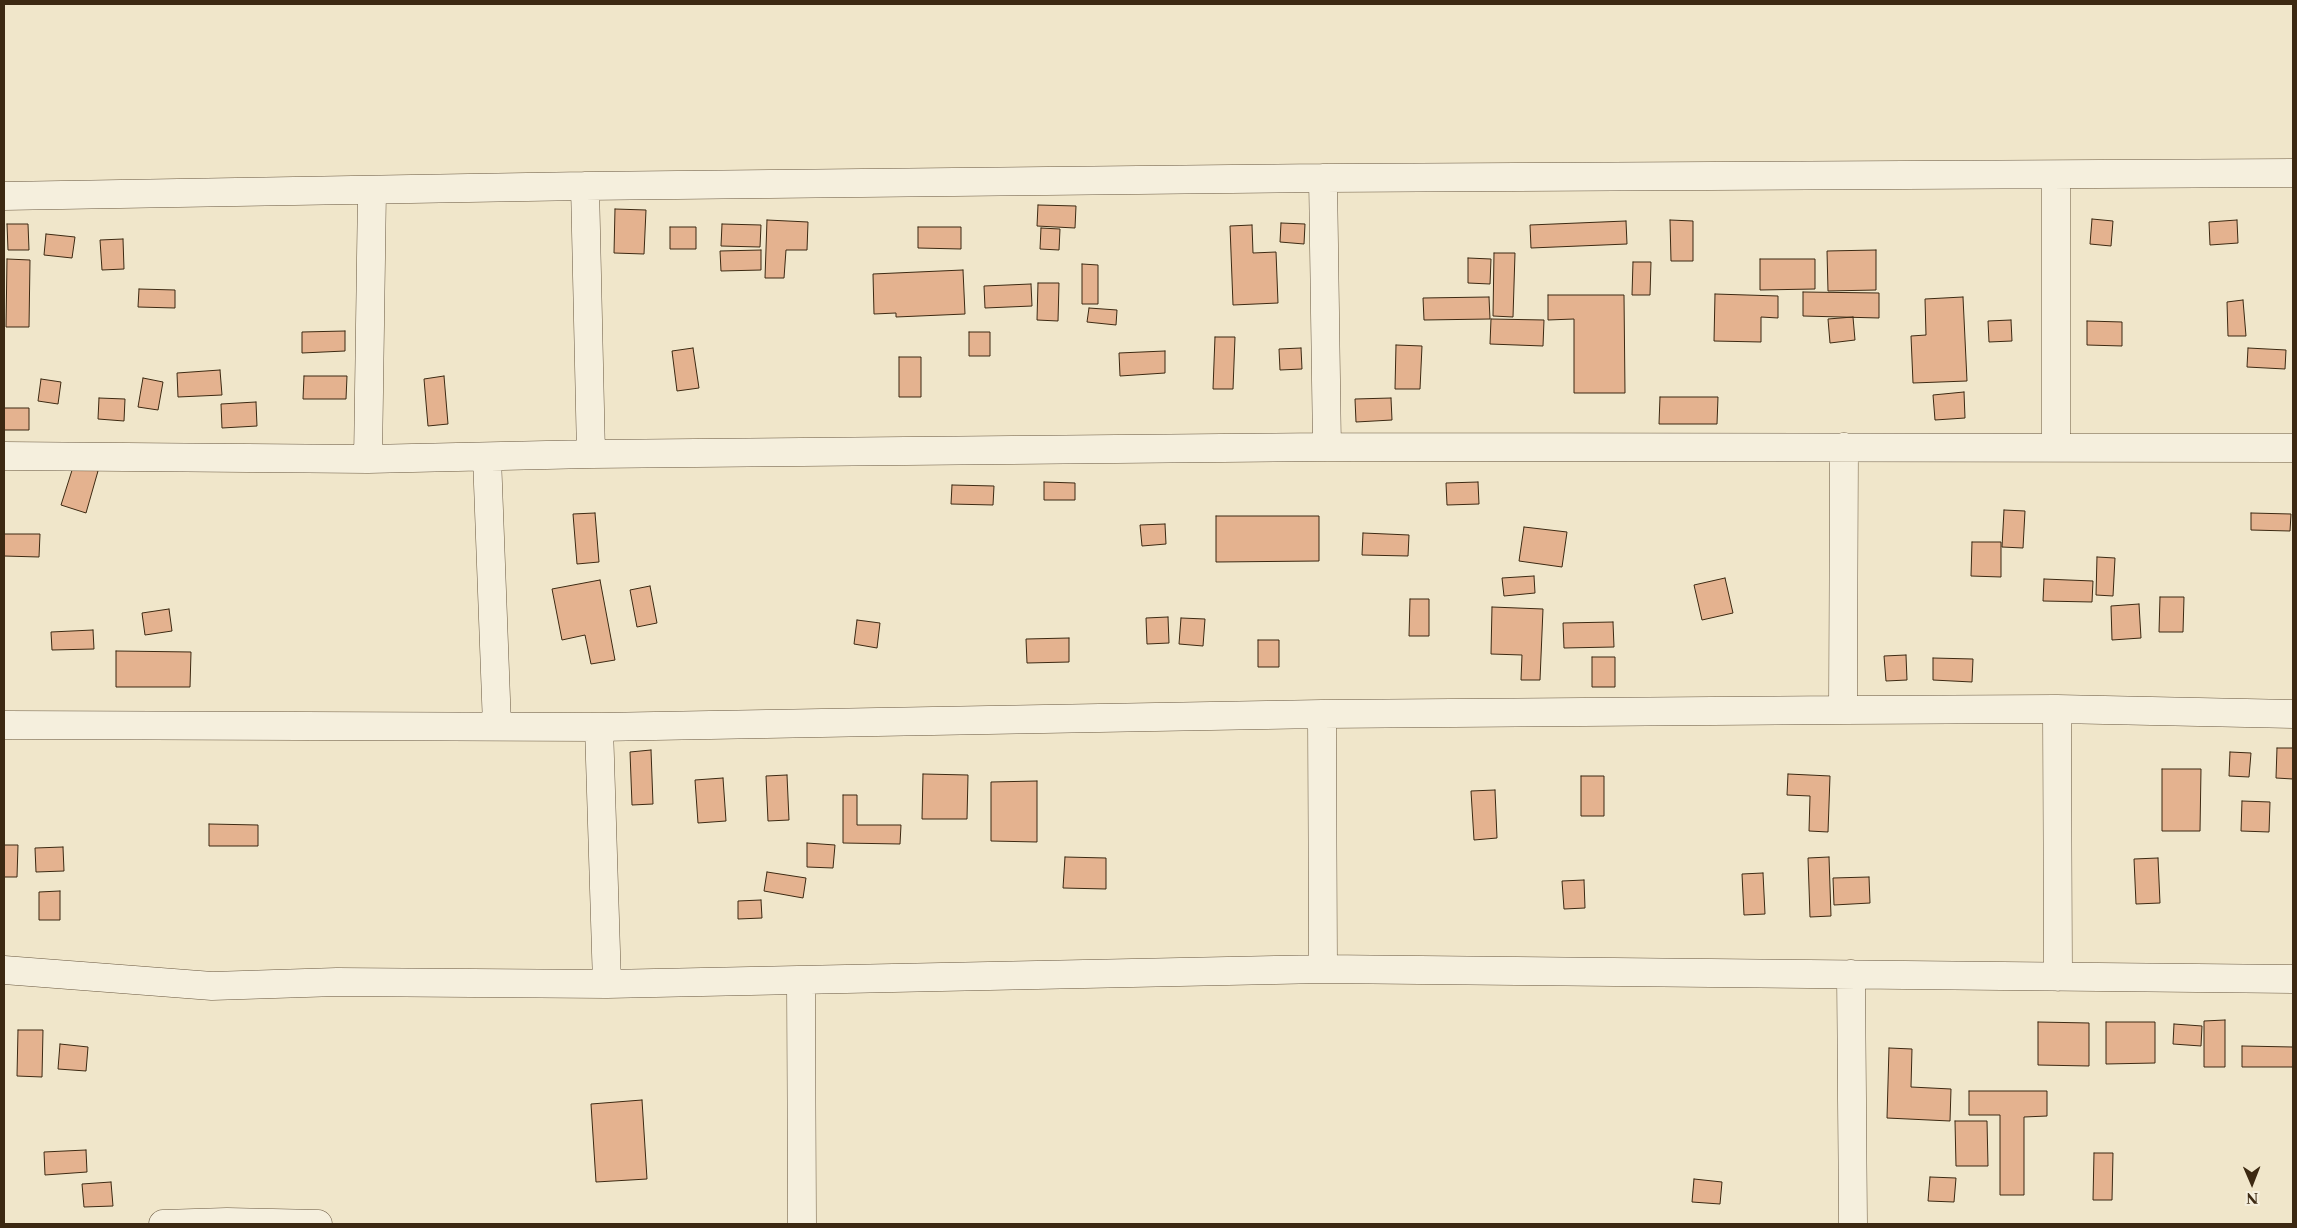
<!DOCTYPE html>
<style>
body{margin:0}
#map{position:relative;width:2297px;height:1228px;overflow:hidden;background:#f0e6ca;font-family:"Libre Caslon Text",serif}
canvas{display:block}
.frame{position:absolute;inset:0;border:5px solid #3c2912;pointer-events:none}
.north{position:absolute;left:2227px;top:1158px;width:50px;height:50px;-webkit-text-stroke:4px #f5efdd;paint-order:stroke;rotate:179deg;font-size:14px;font-weight:700;line-height:20px;text-align:center;color:#3c2912}
.north::after{content:'';display:block;margin:auto;width:18px;height:22px;background:#3c2912;clip-path:polygon(50% 0,100% 100%,50% 72%,0 100%)}
</style>
<div id="map">
<canvas width="2297" height="1228"></canvas>
<div class="frame"></div>
<div class="north">N</div>
</div>
<script>
const ctx = document.querySelector('canvas').getContext('2d');
ctx.lineJoin = 'round';
function fill(path, color) { ctx.fillStyle = color; ctx.fill(path, 'evenodd'); }
const poly = rows => new Path2D(rows.map(r => 'M' + r).join(''));
function stroke(path, color, width, dash) { ctx.strokeStyle = color; ctx.lineWidth = width; ctx.lineCap = dash ? 'butt' : 'round'; ctx.setLineDash(dash || []); ctx.stroke(path); }
const building = poly([
 [1038,205,1076,206,1075,228,1037,226,1038,205],
 [615,209,646,210,644,254,614,253,615,209],
 [2092,219,2113,221,2111,246,2090,244,2092,219],
 [767,220,808,222,807,250,786,250,784,278,765,278,767,220],
 [1670,220,1693,221,1693,261,1671,261,1670,220],
 [2237,220,2238,243,2210,245,2209,222,2237,220],
 [1626,221,1627,244,1531,248,1530,225,1626,221],
 [1281,223,1305,224,1304,244,1280,242,1281,223],
 [7,224,28,224,29,250,8,250,7,224],
 [722,224,761,225,760,247,721,246,722,224],
 [1252,225,1253,253,1276,252,1278,303,1233,305,1230,226,1252,225],
 [670,227,696,227,696,249,670,249,670,227],
 [918,227,961,227,961,249,918,248,918,227],
 [1041,228,1060,229,1059,250,1040,249,1041,228],
 [46,234,75,237,72,258,44,255,46,234],
 [123,239,124,269,102,270,100,240,123,239],
 [761,250,761,270,721,271,720,251,761,250],
 [1876,250,1876,290,1828,291,1827,251,1876,250],
 [1494,253,1515,253,1513,317,1493,316,1494,253],
 [1468,258,1491,259,1490,284,1468,283,1468,258],
 [7,259,30,260,29,327,6,327,7,259],
 [1760,259,1815,259,1815,289,1760,290,1760,259],
 [1633,262,1651,262,1650,295,1632,295,1633,262],
 [1082,264,1098,265,1098,304,1082,304,1082,264],
 [963,270,965,314,896,317,896,313,874,314,873,274,963,270],
 [1038,283,1059,283,1058,321,1037,320,1038,283],
 [1031,284,1032,306,985,308,984,286,1031,284],
 [139,289,175,290,175,308,138,307,139,289],
 [1803,292,1879,293,1879,318,1803,316,1803,292],
 [1715,294,1778,296,1778,318,1761,317,1761,342,1714,341,1715,294],
 [1548,295,1624,295,1625,393,1574,393,1574,319,1548,320,1548,295],
 [1489,297,1490,319,1424,320,1423,298,1489,297],
 [1963,297,1967,381,1913,383,1911,336,1926,335,1925,299,1963,297],
 [2243,300,2246,336,2228,336,2227,302,2243,300],
 [1089,308,1117,310,1116,325,1087,322,1089,308],
 [1853,317,1855,340,1830,343,1828,319,1853,317],
 [1491,319,1544,320,1543,346,1490,344,1491,319],
 [2011,320,2012,341,1989,342,1988,321,2011,320],
 [2087,321,2122,322,2122,346,2087,345,2087,321],
 [345,331,345,351,302,353,302,332,345,331],
 [969,332,990,332,990,356,969,356,969,332],
 [1215,337,1235,337,1233,389,1213,389,1215,337],
 [1396,345,1422,346,1420,389,1395,389,1396,345],
 [693,348,699,388,677,391,672,351,693,348],
 [1301,348,1302,369,1280,370,1279,349,1301,348],
 [2248,348,2286,350,2285,369,2247,367,2248,348],
 [1165,351,1165,373,1120,376,1119,353,1165,351],
 [899,357,921,357,921,397,899,397,899,357],
 [220,370,222,395,178,397,177,373,220,370],
 [304,376,347,376,346,399,303,399,304,376],
 [444,376,448,424,428,426,424,379,444,376],
 [143,378,163,382,158,410,138,407,143,378],
 [41,379,61,382,58,404,38,401,41,379],
 [1964,392,1965,418,1935,420,1933,395,1964,392],
 [1660,397,1718,397,1717,424,1659,424,1660,397],
 [99,398,125,399,124,421,98,419,99,398],
 [1391,398,1392,420,1356,422,1355,399,1391,398],
 [256,402,257,426,222,428,221,404,256,402],
 [4,408,29,408,29,430,4,430,4,408],
 [74,464,98,471,86,513,61,505,74,464],
 [1044,482,1075,483,1075,500,1044,500,1044,482],
 [1478,482,1479,504,1447,505,1446,483,1478,482],
 [952,485,994,486,993,505,951,504,952,485],
 [2004,510,2025,511,2023,548,2002,547,2004,510],
 [595,513,599,562,577,564,573,514,595,513],
 [2251,513,2291,514,2290,531,2251,530,2251,513],
 [1216,516,1319,516,1319,561,1216,562,1216,516],
 [1165,524,1166,544,1142,546,1140,525,1165,524],
 [1524,527,1567,532,1562,567,1519,561,1524,527],
 [1363,533,1409,535,1408,556,1362,555,1363,533],
 [4,534,40,534,39,557,4,556,4,534],
 [1972,542,2001,542,2001,577,1971,576,1972,542],
 [2097,557,2115,558,2113,596,2096,595,2097,557],
 [1534,576,1535,593,1504,596,1502,578,1534,576],
 [1725,578,1733,613,1702,620,1694,585,1725,578],
 [2044,579,2093,581,2092,602,2043,601,2044,579],
 [600,580,615,660,591,664,585,635,562,640,552,589,600,580],
 [650,586,657,623,637,627,630,590,650,586],
 [2160,597,2184,597,2183,632,2159,632,2160,597],
 [1410,599,1429,599,1429,636,1409,636,1410,599],
 [2139,604,2141,638,2112,640,2111,606,2139,604],
 [1492,607,1543,609,1540,680,1521,680,1522,655,1491,654,1492,607],
 [169,609,172,631,145,635,142,613,169,609],
 [1168,617,1169,643,1147,644,1146,618,1168,617],
 [1181,618,1205,619,1203,646,1179,644,1181,618],
 [857,620,880,623,877,648,854,644,857,620],
 [1613,622,1614,647,1564,648,1563,623,1613,622],
 [93,630,94,649,52,650,51,632,93,630],
 [1069,638,1069,662,1027,663,1026,639,1069,638],
 [1258,640,1279,640,1279,667,1258,667,1258,640],
 [116,651,191,652,190,687,116,687,116,651],
 [1906,655,1907,680,1886,681,1884,656,1906,655],
 [1592,657,1615,657,1615,687,1592,687,1592,657],
 [1933,658,1973,659,1972,682,1933,680,1933,658],
 [2277,748,2293,748,2293,779,2276,778,2277,748],
 [651,750,653,804,632,805,630,752,651,750],
 [2230,752,2251,753,2249,777,2229,776,2230,752],
 [2162,769,2201,769,2200,831,2162,831,2162,769],
 [923,774,968,775,967,819,922,819,923,774],
 [1788,774,1830,776,1828,832,1809,831,1810,796,1787,795,1788,774],
 [787,775,789,820,768,821,766,776,787,775],
 [1581,776,1604,776,1604,816,1581,816,1581,776],
 [723,778,726,821,698,823,695,780,723,778],
 [1037,781,1037,842,991,841,991,782,1037,781],
 [1495,790,1497,838,1474,840,1471,791,1495,790],
 [843,795,857,795,857,825,901,825,900,844,843,843,843,795],
 [2242,801,2270,802,2269,832,2241,831,2242,801],
 [209,824,258,825,258,846,209,846,209,824],
 [807,843,835,845,833,868,807,867,807,843],
 [4,845,18,845,17,877,4,877,4,845],
 [63,847,64,871,36,872,35,848,63,847],
 [1065,857,1106,858,1106,889,1063,888,1065,857],
 [1829,857,1831,916,1810,917,1808,858,1829,857],
 [2158,858,2160,903,2136,904,2134,859,2158,858],
 [767,872,806,878,803,898,764,891,767,872],
 [1763,873,1765,914,1744,915,1742,874,1763,873],
 [1869,877,1870,903,1834,905,1833,878,1869,877],
 [1584,880,1585,908,1564,909,1562,881,1584,880],
 [60,891,60,920,39,920,39,892,60,891],
 [761,900,762,918,738,919,738,901,761,900],
 [2225,1020,2225,1067,2204,1067,2204,1021,2225,1020],
 [2038,1022,2089,1023,2089,1066,2038,1065,2038,1022],
 [2106,1022,2155,1022,2155,1063,2106,1064,2106,1022],
 [2174,1024,2202,1026,2201,1046,2173,1044,2174,1024],
 [18,1030,43,1030,42,1077,17,1076,18,1030],
 [60,1044,88,1047,86,1071,58,1069,60,1044],
 [2242,1046,2293,1047,2293,1067,2242,1067,2242,1046],
 [1889,1048,1912,1049,1911,1087,1951,1089,1950,1121,1887,1118,1889,1048],
 [1969,1091,2047,1091,2047,1116,2024,1117,2024,1195,2000,1195,2000,1115,1969,1115,1969,1091],
 [642,1100,647,1179,596,1182,591,1104,642,1100],
 [1955,1121,1987,1121,1988,1166,1956,1166,1955,1121],
 [86,1150,87,1172,45,1175,44,1152,86,1150],
 [2094,1153,2113,1153,2112,1200,2093,1200,2094,1153],
 [1930,1177,1956,1178,1954,1202,1928,1201,1930,1177],
 [1694,1179,1722,1182,1720,1204,1692,1202,1694,1179],
 [111,1182,113,1206,84,1207,82,1184,111,1182]
]);
fill(building, '#e4b28f');
stroke(building, '#3c2912', 1);
const minor = poly([
 [2056,175,2056,447],
 [1323,178,1327,447],
 [585,186,591,454],
 [4,196,585,186,1323,178,2293,173],
 [4,456,368,459,591,454,1327,447,2293,448],
 [487,457,497,726],
 [368,459,372,191],
 [2057,709,2058,977],
 [1843,710,1844,447],
 [1322,714,1323,969],
 [4,725,599,727,1322,714,1843,710,2057,709,2293,714],
 [599,727,607,984],
 [4,970,212,986,337,982,607,984,1323,969,2293,979],
 [1851,974,1853,1224],
 [801,980,802,1224],
 [163,1224,227,1222,318,1224]
]);
stroke(minor, '#695840', 29);
stroke(minor, '#f5efdd', 28);
</script>
